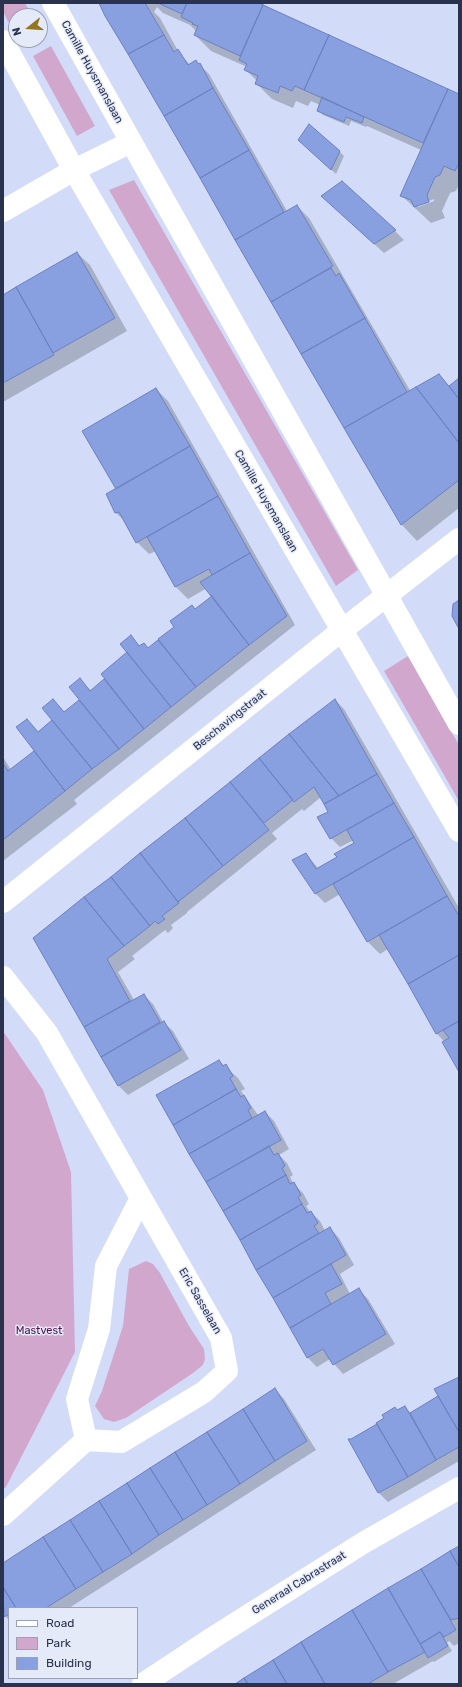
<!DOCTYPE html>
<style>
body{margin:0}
#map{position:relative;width:462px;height:1687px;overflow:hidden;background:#d2dcf8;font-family:Rubik,sans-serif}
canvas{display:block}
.frame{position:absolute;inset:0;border:4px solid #2a334e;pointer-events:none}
.legend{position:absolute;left:8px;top:1607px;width:130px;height:72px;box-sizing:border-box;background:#e5eaf8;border:1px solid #9aa1b4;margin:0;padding:5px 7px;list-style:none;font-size:12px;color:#2a334e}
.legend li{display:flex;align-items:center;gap:8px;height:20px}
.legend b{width:20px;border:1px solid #9aa1b4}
.north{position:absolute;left:8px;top:8px;width:40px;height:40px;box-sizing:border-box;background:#e5eaf8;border:1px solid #9aa1b4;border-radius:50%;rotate:253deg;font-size:11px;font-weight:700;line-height:16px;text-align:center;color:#2a334e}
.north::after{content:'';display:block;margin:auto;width:14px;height:18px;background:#93761d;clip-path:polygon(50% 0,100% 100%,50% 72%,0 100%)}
</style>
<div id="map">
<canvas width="462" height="1687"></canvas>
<div class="frame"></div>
<ul class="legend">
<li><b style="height:5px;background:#fff"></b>Road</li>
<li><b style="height:11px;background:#d2a7ce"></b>Park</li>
<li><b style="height:11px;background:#889fe0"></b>Building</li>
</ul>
<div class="north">N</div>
</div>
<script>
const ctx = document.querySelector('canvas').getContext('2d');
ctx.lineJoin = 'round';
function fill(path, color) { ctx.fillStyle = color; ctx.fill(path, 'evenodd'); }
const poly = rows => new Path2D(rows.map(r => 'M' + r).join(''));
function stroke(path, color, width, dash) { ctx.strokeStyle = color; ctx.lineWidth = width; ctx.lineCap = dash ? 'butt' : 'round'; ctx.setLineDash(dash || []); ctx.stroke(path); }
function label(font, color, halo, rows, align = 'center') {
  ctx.font = font + ' Rubik,sans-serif'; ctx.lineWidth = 3; ctx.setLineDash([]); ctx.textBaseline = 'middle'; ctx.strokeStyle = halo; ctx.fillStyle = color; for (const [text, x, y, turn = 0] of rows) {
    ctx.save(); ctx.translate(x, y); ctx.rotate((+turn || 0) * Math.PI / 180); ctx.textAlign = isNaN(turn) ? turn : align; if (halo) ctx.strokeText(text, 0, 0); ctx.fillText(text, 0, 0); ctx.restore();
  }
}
fill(poly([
 [3,3,25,3,29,10,8,22,3,11],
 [51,46,95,126,77,136,33,56],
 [134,180,358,570,336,586,109,190],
 [408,656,459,745,459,801,384,671],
 [3,1031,43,1090,71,1172,75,1352,6,1487,3,1489],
 [146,1261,153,1264,160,1273,189,1326,204,1349,205,1359,203,1365,193,1373,126,1418,114,1422,104,1419,95,1406,102,1391,123,1326,129,1269]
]), '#d2a7ce');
fill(poly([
 [99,3,258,3,459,95,459,184,456,191,450,193,442,211,445,218,431,223,401,195,421,150,367,126,366,127,351,121,349,126,323,115,318,110,320,105,311,101,308,106,296,101,293,108,272,99,256,83,257,81,246,70,247,67,211,51,195,35,197,32,190,25,163,13,157,7,154,12,160,18,178,51,190,65,200,65,209,74,287,211,297,206,309,218,411,392,439,375,450,387,459,379,459,508,417,541,402,525],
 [434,199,434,201,418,207,418,205],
 [304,145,339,151,344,156,336,174],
 [342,183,395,231,404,240,384,253,332,205],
 [77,253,90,265,127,331,3,402,3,296],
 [156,389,168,401,295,625,74,800,77,804,3,861,3,757,11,770,39,755,27,720,39,733,54,721,53,700,65,713,81,700,80,679,91,691,106,679,128,653,131,637,141,647,149,649,213,596,207,588,188,599,176,587,156,551,149,554,137,542,126,522,116,513,117,489],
 [335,700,344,709,459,908,459,1070,445,1042,436,1033,388,949,380,954,368,942,340,894,325,903,316,894,294,861,306,854,319,869,338,858,356,843,354,840,340,847,331,838,329,812,321,797,304,811,302,809,272,833,277,839,187,912,187,913,171,925,173,928,168,933,165,930,132,956,135,959,118,972,134,1000,144,995,153,1004,163,1022,173,1031,189,1059,128,1095,118,1085,34,938],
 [219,1061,238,1078,245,1089,241,1091,258,1115,265,1112,274,1121,289,1149,279,1155,287,1163,293,1175,290,1177,293,1183,303,1193,309,1204,306,1206,310,1212,311,1212,320,1221,325,1231,330,1228,339,1238,354,1265,340,1274,350,1294,359,1290,368,1299,395,1344,343,1374,330,1359,317,1367,308,1358,158,1096],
 [459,1378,459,1461,388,1502,379,1493,350,1440,405,1407,411,1413,440,1396,435,1389],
 [275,1389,284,1399,316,1450,69,1608,9,1608,9,1620,5,1616,3,1613,3,1564],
 [459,1548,459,1643,454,1646,449,1641,447,1643,452,1651,434,1662,433,1661,393,1684,237,1684,388,1589]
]), '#0003');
const building = poly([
 [99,3,145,3,164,35,128,54,105,16,99,3],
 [158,3,187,3,182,14,158,3],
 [187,3,259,3,263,5,240,56,194,35,198,26,192,24,193,23,181,17,187,3],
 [263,5,329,35,304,90,295,86,292,91,280,86,278,93,255,84,258,76,244,70,247,64,239,60,263,5],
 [164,35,174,52,178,49,188,65,196,60,198,64,200,63,213,88,164,116,128,54,164,35],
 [329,35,448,89,423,143,304,90,329,35],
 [213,88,249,150,200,178,164,116,213,88],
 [448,89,459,94,459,163,455,171,444,166,440,175,435,177,427,195,429,202,414,207,411,200,400,196,448,89],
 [322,97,364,117,362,123,346,117,344,122,317,111,322,97],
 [309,124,340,151,331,170,298,140,309,124],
 [249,150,284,212,235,240,200,178,249,150],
 [342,181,396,230,374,244,321,196,342,181],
 [297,205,333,266,271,302,235,240,297,205],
 [77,252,115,318,53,353,16,287,77,252],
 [331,268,336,276,339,273,365,318,301,354,271,302,331,268],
 [16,287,54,355,3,383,3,295,16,287],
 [365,318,407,392,344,428,301,354,365,318],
 [439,374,459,399,459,443,416,387,439,374],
 [459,378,459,399,449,386,459,378],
 [416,387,459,443,459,480,401,525,344,428,416,387],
 [156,388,190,446,116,489,82,431,156,388],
 [190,446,218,496,136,543,119,512,115,513,106,494,190,446],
 [218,496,250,553,212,575,209,569,175,587,147,537,218,496],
 [250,553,287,616,249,645,200,582,250,553],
 [212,596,249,645,196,687,158,639,174,627,170,621,192,605,195,609,212,596],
 [459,600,459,629,452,616,453,604,459,600],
 [131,635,139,646,144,643,148,648,158,640,196,687,171,707,120,644,131,635],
 [127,652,171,707,144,729,101,674,127,652],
 [80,678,90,691,104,679,144,729,119,749,69,687,80,678],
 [53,699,64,712,79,700,119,749,92,769,42,708,53,699],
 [335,699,377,774,339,796,289,734,335,699],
 [27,719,38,732,52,720,92,769,65,791,16,727,27,719],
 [289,734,339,796,324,804,314,787,294,802,259,758,289,734],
 [34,751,65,791,3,840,3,763,8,771,34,751],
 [259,758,293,800,264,823,230,782,259,758],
 [377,774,394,803,330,839,317,817,328,812,324,804,377,774],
 [230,782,269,830,223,866,185,818,230,782],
 [394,803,414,837,315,894,292,860,306,853,316,869,337,857,334,854,354,843,347,830,394,803],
 [185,818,223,866,178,902,140,853,185,818],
 [414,837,447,896,367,942,333,884,414,837],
 [140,853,179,903,162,916,165,919,158,924,155,921,150,926,111,877,140,853],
 [111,877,150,926,124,946,84,897,111,877],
 [447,896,459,916,459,955,408,984,379,935,447,896],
 [84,897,124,946,107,959,130,1001,84,1027,33,938,84,897],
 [459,955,459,1021,436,1034,408,984,459,955],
 [144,994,160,1022,101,1057,84,1027,144,994],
 [164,1021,181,1050,118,1086,101,1057,164,1021],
 [459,1021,459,1072,442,1042,449,1038,443,1030,459,1021],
 [219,1060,223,1066,226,1064,233,1076,230,1078,236,1089,173,1125,156,1095,219,1060],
 [236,1089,241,1097,244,1095,251,1108,248,1110,252,1118,189,1154,173,1125,236,1089],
 [265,1111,281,1140,206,1182,189,1154,265,1111],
 [269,1146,274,1155,278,1153,285,1166,282,1168,286,1175,223,1211,206,1182,269,1146],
 [286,1175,290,1184,294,1182,301,1195,298,1197,302,1204,240,1240,223,1211,286,1175],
 [302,1204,307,1213,311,1211,318,1223,314,1226,319,1233,256,1270,240,1240,302,1204],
 [330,1227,346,1255,273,1298,256,1270,330,1227],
 [331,1264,342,1284,325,1293,331,1304,290,1328,273,1298,331,1264],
 [359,1288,386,1334,333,1365,323,1349,307,1358,290,1328,359,1288],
 [459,1377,459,1432,434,1389,459,1377],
 [275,1388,307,1441,275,1461,243,1409,275,1388],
 [438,1396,459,1432,459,1447,436,1460,410,1413,438,1396],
 [405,1406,436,1460,408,1477,376,1423,384,1418,382,1415,395,1407,397,1410,405,1406],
 [243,1409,275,1461,240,1484,207,1432,243,1409],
 [377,1424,408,1477,378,1493,348,1439,351,1439,377,1424],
 [207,1432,240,1484,207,1505,175,1452,207,1432],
 [175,1452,207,1505,183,1520,150,1468,175,1452],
 [150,1468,183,1520,159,1535,127,1483,150,1468],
 [127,1483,159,1535,132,1554,99,1501,127,1483],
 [99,1501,132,1554,103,1572,70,1520,99,1501],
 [70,1520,103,1572,76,1589,43,1537,70,1520],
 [43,1537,76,1589,46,1608,16,1608,3,1587,3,1563,43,1537],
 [459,1546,459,1567,450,1551,459,1546],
 [450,1551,459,1567,459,1618,451,1620,421,1569,450,1551],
 [421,1569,456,1630,444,1637,440,1632,420,1644,388,1588,421,1569],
 [3,1587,16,1608,9,1608,9,1614,4,1617,3,1587],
 [388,1588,425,1652,388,1672,352,1610,388,1588],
 [352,1610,388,1672,368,1684,325,1684,301,1642,352,1610],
 [440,1632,448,1646,428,1658,420,1644,440,1632],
 [301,1642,325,1684,287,1684,273,1660,301,1642],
 [273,1660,287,1684,248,1684,244,1678,273,1660],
 [244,1678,248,1684,235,1684,244,1678]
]);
fill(building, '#889fe0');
stroke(building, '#6b80bf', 1);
stroke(poly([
 [3,211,74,170,131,142],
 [3,902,341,631,459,539],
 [3,977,47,1033,141,1198,106,1266,99,1329,77,1399,86,1440,3,1515],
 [86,1440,121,1442,204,1392,227,1371,221,1338,141,1198],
 [143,1684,214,1637,363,1543,459,1488]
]), '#fff', 22);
stroke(poly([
 [53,3,459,724],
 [3,41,74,170,459,831]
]), '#fff', 22);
label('11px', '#2a334e', '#e5eaf8', [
 ["Camille Huysmanslaan",92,72,61],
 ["Camille Huysmanslaan",266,501,60],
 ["Beschavingstraat",230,720,-39],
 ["Eric Sasselaan",200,1301,60],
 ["Generaal Cabrastraat",299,1583,-32]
]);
label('11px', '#51114f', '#e5eaf8', [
 ["Mastvest",39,1331]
]);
</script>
